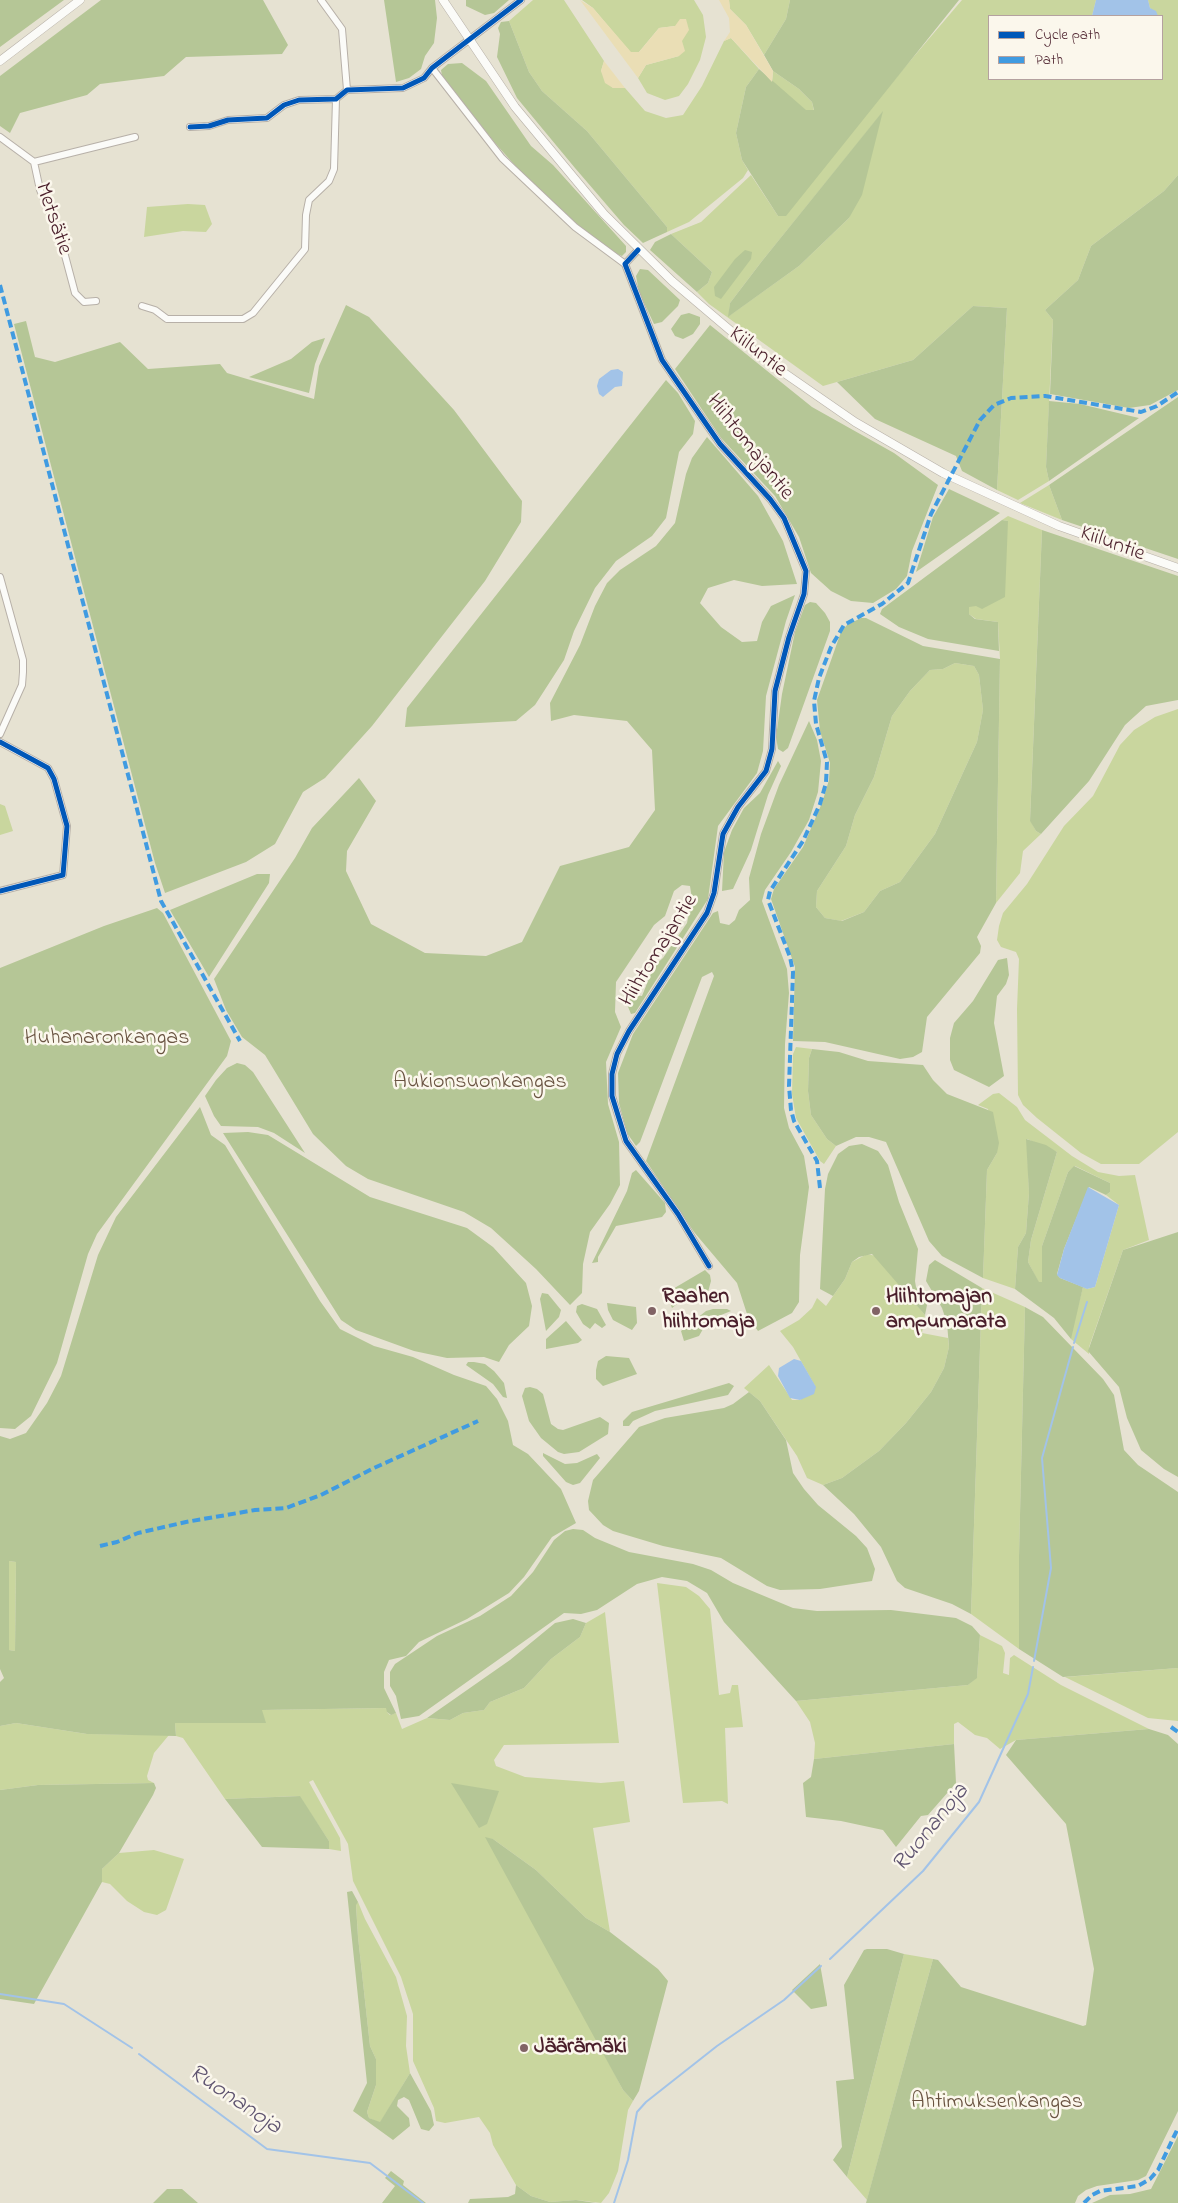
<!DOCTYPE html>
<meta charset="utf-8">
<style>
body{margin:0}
#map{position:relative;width:1178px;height:2203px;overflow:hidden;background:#e6e2d2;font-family:"Indie Flower",sans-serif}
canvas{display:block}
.legend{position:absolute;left:988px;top:15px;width:175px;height:65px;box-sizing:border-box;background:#fbf7ec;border:1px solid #b4a19f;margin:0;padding:6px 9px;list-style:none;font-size:15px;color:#4a1f2b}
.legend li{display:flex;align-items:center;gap:10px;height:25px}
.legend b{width:25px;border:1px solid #b4a19f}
</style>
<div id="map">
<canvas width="1178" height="2203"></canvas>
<ul class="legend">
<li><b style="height:6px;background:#0057b8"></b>Cycle path</li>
<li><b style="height:6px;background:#409be1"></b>Path</li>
</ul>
</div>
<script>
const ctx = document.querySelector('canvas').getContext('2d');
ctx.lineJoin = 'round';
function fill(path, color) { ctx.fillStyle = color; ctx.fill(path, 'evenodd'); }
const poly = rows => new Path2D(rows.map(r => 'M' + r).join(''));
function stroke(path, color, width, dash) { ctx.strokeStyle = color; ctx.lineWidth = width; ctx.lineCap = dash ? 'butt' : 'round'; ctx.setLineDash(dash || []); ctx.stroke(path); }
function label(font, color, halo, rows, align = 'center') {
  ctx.font = font + ' "Indie Flower",sans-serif'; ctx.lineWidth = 5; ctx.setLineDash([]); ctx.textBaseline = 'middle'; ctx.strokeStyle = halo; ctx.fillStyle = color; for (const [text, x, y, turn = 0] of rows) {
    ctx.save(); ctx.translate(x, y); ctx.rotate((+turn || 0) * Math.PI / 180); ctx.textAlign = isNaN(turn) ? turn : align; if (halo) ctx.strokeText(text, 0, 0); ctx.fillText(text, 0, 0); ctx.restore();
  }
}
fill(poly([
 [533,0,564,0,604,61,601,71,613,88,625,88,645,111,666,118,683,115,702,86,724,41,731,38,759,69,746,87,736,133,742,160,748,170,743,178,689,222,667,232,667,227,587,131,542,91,529,72,509,21],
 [582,0,694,0,703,15,706,37,700,60,688,84,679,96,665,100,647,93,638,78,646,65,679,56,675,26,659,28,639,52,630,52,593,8],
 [729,0,790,0,786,19,764,55,746,25,730,9],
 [962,0,1096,0,1092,16,989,16,989,79,1162,79,1162,16,1158,16,1150,8,1148,0,1178,0,1178,175,1164,191,1091,246,1078,280,1045,310,1053,320,1046,467,1049,481,1018,500,997,490,1007,308,973,306,913,360,823,386,709,304,697,292,708,283,712,272,671,234,701,222,751,175,778,216],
 [882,113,849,218,799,266,729,316,730,303,762,261],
 [773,71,799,89,812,102,814,111,806,111,772,82],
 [188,204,205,205,212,224,206,232,183,231,144,237,147,207],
 [1049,485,1062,520,1020,503],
 [1008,516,1042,530,1030,820,1036,831,1041,834,1023,851,1020,873,996,903,1000,659,998,622,976,619,969,614,969,606,976,606,1008,521,1002,520],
 [955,663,974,666,979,675,983,710,977,742,935,834,900,882,880,891,864,912,841,921,825,918,816,907,817,891,846,846,855,815,874,777,892,716,910,691,930,670,943,669],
 [1178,709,1178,1132,1139,1164,1101,1164,1081,1153,1037,1118,1023,1105,1018,1095,1017,1009,1019,959,1016,952,1001,947,997,940,999,926,1003,913,1027,884,1064,826,1093,796,1120,745,1134,730,1155,717],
 [0,804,5,806,13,831,0,835],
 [796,1047,812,1049,809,1058,808,1091,811,1115,827,1139,836,1146,824,1164,820,1161,796,1118,792,1094,793,1054],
 [999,1093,1017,1107,1025,1120,1072,1156,1098,1172,1119,1176,1135,1175,1149,1240,1123,1250,1089,1347,1089,1354,1071,1339,1071,1333,1083,1287,1087,1289,1095,1287,1119,1205,1106,1195,1110,1192,1110,1183,1075,1166,1068,1172,1042,1246,1042,1282,1039,1283,1028,1262,1031,1240,1057,1152,1027,1139,1029,1193,1026,1233,1018,1247,1015,1289,983,1278,987,1170,997,1153,988,1109,978,1105,993,1094],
 [867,1254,876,1256,925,1315,922,1333,948,1338,949,1347,944,1368,931,1392,906,1423,879,1451,842,1478,823,1485,807,1478,797,1456,760,1401,744,1388,769,1365,792,1400,800,1400,815,1386,793,1347,780,1331,799,1320,812,1308,817,1298,826,1306,845,1279,852,1262],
 [982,1288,1025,1307,1019,1556,1019,1649,971,1614],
 [9,1561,16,1562,15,1651,9,1650],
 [657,1583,686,1587,699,1596,710,1609,719,1695,730,1693,732,1685,738,1685,743,1727,725,1728,728,1804,722,1801,683,1803],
 [605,1612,619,1743,504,1745,494,1760,496,1766,525,1777,601,1783,624,1781,630,1822,593,1828,610,1932,586,1918,536,1870,493,1839,623,2090,633,2101,628,2110,618,2171,609,2193,601,2203,576,2200,550,2202,531,2196,516,2185,493,2145,490,2133,479,2117,445,2123,436,2121,434,2108,413,2061,413,2014,401,1977,353,1881,348,1844,313,1780,309,1782,340,1838,341,1851,329,1849,329,1841,299,1796,225,1799,183,1738,176,1736,175,1723,265,1723,261,1710,387,1708,387,1712,390,1715,396,1713,402,1729,427,1718,450,1720,463,1713,484,1710,490,1702,524,1688,551,1659,580,1637,586,1623],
 [980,1635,1002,1646,1005,1653,1003,1673,1009,1675,1010,1658,1014,1655,1061,1685,1149,1729,1016,1740,1000,1749,987,1738,975,1735,958,1722,954,1724,954,1744,814,1759,815,1743,810,1722,796,1701,968,1685,977,1677],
 [1178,1668,1178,1721,1148,1718,1065,1677],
 [16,1723,87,1734,169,1735,154,1753,147,1776,148,1780,154,1783,38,1785,0,1790,0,1726],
 [154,1850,184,1859,166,1910,157,1915,144,1912,127,1901,110,1884,102,1882,102,1869,119,1853],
 [358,1902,365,1919,396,1977,407,2016,406,2046,410,2073,380,2123,369,2118,367,2112,376,2085,376,2059,370,2046,358,1937,356,1904],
 [904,1954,933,1959,867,2200,847,2177]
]), '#c9d69e');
fill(poly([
 [0,0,64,0,0,47],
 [101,0,263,0,288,45,282,54,186,57,164,76,100,84,87,95,20,113,10,133,0,126,0,76],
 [384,0,435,0,437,18,434,43,425,56,421,69,409,78,396,82],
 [466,0,509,0,494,13,485,15,466,6],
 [790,0,959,0,786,216,778,216,742,160,736,133,746,87,759,69,806,110,814,110,812,102,799,89,773,71,764,55,786,19],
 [509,21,529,72,542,91,587,131,667,227,667,232,643,243,624,225,575,168,517,98,497,57,500,34,498,28,501,22],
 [462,63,486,81,531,146,553,165,626,246,626,252,622,256,617,254,579,226,520,171,495,143,442,76,441,70,448,64],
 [883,111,862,195,849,218,799,266,728,317,730,303,762,261],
 [1178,175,1178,390,1150,405,1129,408,1050,394,1053,320,1045,310,1078,280,1091,246,1164,191],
 [671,234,712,272,708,283,697,292,650,250,655,242],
 [745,250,752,252,751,259,721,299,715,296,714,287,735,259],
 [640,269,648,270,680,300,678,306,662,322,654,324,639,292,636,276],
 [346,305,369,317,454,410,522,501,521,522,485,581,372,726,325,778,303,792,275,844,246,862,165,893,155,863,14,324,26,321,35,357,55,362,120,342,148,369,220,364,227,373,314,399,319,366],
 [973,306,1007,308,997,490,962,471,956,456,875,419,837,382,913,360],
 [689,313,700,317,700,324,693,334,683,339,675,336,671,329,681,315],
 [710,325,812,407,894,453,938,485,912,551,907,576,896,589,873,603,851,601,831,591,811,573,799,537,775,496,721,438,675,369],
 [325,338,315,364,309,393,249,377,291,359,312,342],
 [666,380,678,393,695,421,693,434,679,452,666,518,652,536,616,561,595,588,574,631,564,660,535,705,516,721,405,727,407,708],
 [1178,397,1178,559,1062,520,1049,485],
 [1049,401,1080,404,1139,418,1049,481,1046,467],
 [707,437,758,496,783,541,797,584,762,586,734,580,708,588,700,603,721,627,742,642,757,641,762,622,771,606,795,595,786,621,766,696,763,751,757,773,718,826,708,899,635,1013,631,1014,626,1002,629,994,642,996,654,966,663,958,687,923,692,899,690,886,682,885,674,891,665,916,654,925,616,982,615,1012,621,1027,606,1062,608,1104,619,1142,620,1185,610,1204,590,1232,583,1264,582,1293,570,1305,536,1269,491,1228,464,1212,368,1179,346,1166,313,1134,265,1055,242,1037,226,1010,214,979,295,858,312,828,359,778,376,801,347,851,346,871,371,924,425,953,486,956,522,942,560,866,629,847,655,810,652,750,627,721,574,715,551,721,550,703,580,645,595,606,607,583,620,570,656,546,675,523,686,474,692,458],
 [949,489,1000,513,916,572,933,517],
 [1002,520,1008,521,1005,597,982,609,976,606,969,607,969,614,975,619,998,622,999,651,928,639,899,627,880,614,882,609],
 [1042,530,1178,576,1178,700,1146,706,1125,725,1089,781,1041,834,1036,831,1030,821],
 [810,602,816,603,825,613,830,622,830,631,788,748,783,752,778,749,776,737,782,694,795,632,805,605],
 [861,618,866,618,923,646,1000,659,996,903,977,937,981,946,980,953,927,1017,922,1052,913,1057,900,1059,825,1042,793,1041,795,967,771,899,774,889,803,847,822,803,829,780,830,763,820,731,817,700,841,632,847,625],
 [955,663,974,666,979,675,983,710,977,742,935,834,900,882,880,891,864,912,842,921,825,918,816,907,817,891,846,846,855,815,874,777,892,716,910,691,930,670,943,669],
 [809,721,817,740,821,761,818,792,809,820,791,852,765,890,762,901,787,969,789,993,785,1044,784,1108,789,1128,804,1156,809,1187,800,1255,799,1302,792,1313,758,1331,748,1317,737,1283,694,1232,646,1161,714,976,712,972,702,977,640,1142,636,1146,627,1133,619,1103,618,1073,633,1034,713,913,718,911,720,923,729,925,735,920,739,910,750,900,749,878,761,834,779,785],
 [778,761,781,766,768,795,751,850,733,889,722,891,724,852,732,830,744,808,760,793],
 [257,874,270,874,269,883,209,977,170,910],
 [157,908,163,913,231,1041,227,1056,97,1234,88,1254,57,1363,31,1416,15,1429,0,1428,0,968,104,926],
 [1007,958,1009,975,1006,984,997,996,994,1023,1004,1076,989,1087,954,1070,950,1060,950,1038,954,1023,973,1001,998,960],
 [812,1049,839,1052,868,1061,923,1065,933,1080,947,1094,993,1112,999,1143,997,1153,987,1170,983,1278,942,1256,929,1241,886,1142,869,1137,856,1137,836,1146,827,1139,811,1115,808,1091,809,1058],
 [237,1063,245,1065,253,1072,305,1153,274,1133,258,1127,221,1126,214,1116,205,1096,216,1080,227,1068],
 [200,1107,211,1135,225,1145,320,1301,340,1329,374,1346,413,1357,454,1375,486,1386,497,1399,508,1421,513,1445,528,1454,561,1489,576,1523,552,1537,524,1577,509,1593,467,1619,419,1642,406,1656,389,1660,384,1672,384,1688,396,1713,391,1715,387,1712,386,1708,262,1710,266,1723,175,1723,176,1736,87,1734,16,1723,0,1726,0,1682,4,1678,0,1669,0,1436,10,1439,26,1433,47,1403,61,1376,98,1255,116,1217],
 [9,1561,16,1562,15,1651,9,1650],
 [248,1132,268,1135,370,1197,467,1228,493,1247,526,1283,532,1306,529,1326,509,1345,499,1362,484,1357,447,1358,414,1351,356,1330,341,1320,223,1133],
 [1026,1139,1046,1145,1057,1152,1031,1240,1028,1262,1039,1282,1042,1282,1042,1246,1068,1172,1074,1166,1110,1183,1110,1192,1106,1195,1089,1187,1064,1249,1057,1274,1060,1278,1083,1287,1071,1339,1054,1318,1015,1289,1018,1247,1026,1233,1029,1193],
 [862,1144,878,1151,888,1165,899,1202,918,1249,915,1281,916,1287,927,1305,925,1315,872,1254,859,1257,852,1262,845,1279,833,1296,820,1289,825,1189,828,1174,838,1154,849,1146],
 [636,1170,665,1203,666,1212,662,1217,616,1226,598,1257,598,1262,592,1263,627,1191,632,1173],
 [1178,1232,1178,1477,1164,1469,1141,1450,1127,1418,1119,1387,1088,1351,1123,1250],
 [935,1260,982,1288,971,1614,952,1604,905,1588,897,1581,881,1547,854,1514,823,1485,842,1478,879,1451,906,1423,931,1392,944,1368,949,1347,947,1323,942,1308,926,1281,929,1265],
 [705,1270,710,1275,711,1281,708,1292,687,1296,672,1308,666,1293],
 [542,1293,548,1294,561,1310,559,1317,546,1331,540,1299],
 [607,1303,636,1307,637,1323,632,1330,613,1320,608,1310],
 [582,1304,597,1309,606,1325,602,1328,595,1323,590,1329,583,1324,576,1312,577,1306],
 [1025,1307,1043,1317,1103,1379,1114,1395,1124,1450,1138,1465,1178,1492,1178,1668,1063,1677,1019,1649,1019,1556],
 [713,1309,727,1309,731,1311,716,1317,714,1328,703,1329,699,1336,684,1341,681,1331,706,1311],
 [566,1321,582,1340,578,1343,546,1349,546,1339],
 [606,1356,629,1358,637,1374,603,1386,596,1379,596,1370,598,1361],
 [474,1362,485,1364,494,1371,504,1383,507,1398,503,1397,493,1384,466,1365,468,1362],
 [729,1383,734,1386,728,1395,655,1411,633,1421,629,1426,623,1426,623,1421,632,1412],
 [530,1387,537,1389,543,1394,551,1424,558,1429,563,1430,600,1417,609,1423,608,1434,579,1452,564,1454,558,1452,541,1438,529,1421,522,1396,525,1388],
 [749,1392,760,1401,786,1440,793,1473,804,1489,818,1505,856,1536,867,1548,875,1569,872,1581,820,1589,780,1590,767,1586,721,1558,663,1546,613,1531,603,1525,589,1510,588,1501,593,1480,639,1427,665,1418,724,1408,733,1404],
 [543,1453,565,1464,577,1463,597,1454,600,1458,580,1483,573,1485,566,1482,543,1456],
 [573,1529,583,1530,595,1538,629,1552,693,1564,711,1570,733,1583,793,1608,817,1611,891,1610,956,1618,972,1626,980,1635,977,1678,968,1685,796,1701,724,1622,707,1593,687,1581,662,1577,637,1584,597,1610,581,1614,564,1613,419,1716,401,1719,396,1696,390,1686,390,1672,395,1664,437,1636,480,1616,511,1596,533,1572,554,1540,565,1531],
 [573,1619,586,1623,580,1637,551,1659,524,1688,490,1702,484,1710,463,1713,450,1720,427,1718,510,1660,555,1623],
 [1149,1729,1168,1735,1178,1744,1178,2111,1149,2170,1146,2176,1138,2180,1097,2186,1086,2190,1078,2196,1075,2203,866,2203,933,1959,938,1960,961,1987,1083,2026,1086,2025,1094,1969,1066,1824,1006,1755,1016,1740],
 [954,1744,956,1783,928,1815,921,1816,896,1847,883,1830,841,1821,806,1817,803,1783,811,1777,814,1759],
 [154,1783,156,1788,153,1795,119,1853,102,1869,102,1882,34,2004,0,1999,0,1790,38,1785],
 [451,1783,499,1791,487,1824,479,1828],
 [300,1796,329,1841,329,1849,262,1847,225,1799],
 [485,1837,493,1839,536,1870,586,1918,610,1932,658,1969,668,1981,639,2091,633,2101,623,2090],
 [352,1891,358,1902,356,1905,358,1937,370,2046,376,2059,376,2085,367,2112,369,2118,380,2122,410,2073,431,2111,434,2125,429,2131,421,2129,409,2100,404,2097,398,2100,397,2106,409,2118,410,2126,393,2140,353,2111,367,2083,347,1892],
 [867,1949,887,1949,904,1954,847,2177,833,2160,842,2147,836,2081,854,2079,844,1985,864,1950],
 [820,1964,827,2004,827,2006,811,2009,792,1990],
 [1178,2136,1178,2203,1092,2203,1110,2195,1130,2194,1151,2189],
 [391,2171,404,2181,403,2185,426,2203,382,2203,395,2186,385,2178],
 [516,2185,531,2196,550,2202,576,2200,596,2203,468,2203,470,2199,508,2197,515,2194],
 [167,2189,182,2189,198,2203,153,2203]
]), '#b5c696');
fill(poly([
 [580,0,593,8,631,52,639,52,659,28,675,26,680,19,686,19,689,30,682,41,685,51,679,56,646,65,638,78],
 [719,0,729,0,730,9,746,25,773,71,772,82,731,38,724,41,730,32,729,18],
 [604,61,625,88,613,88,605,83,601,71]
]), '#eadeb5');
fill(poly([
 [1096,0,1148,0,1150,8,1156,11,1158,16,1092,16],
 [618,369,623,372,622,386,615,387,603,397,599,394,597,386,599,379,611,370],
 [1088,1187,1119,1205,1095,1287,1087,1289,1060,1278,1057,1275,1064,1249],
 [794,1359,801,1361,816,1387,814,1394,800,1400,790,1398,778,1376,779,1368]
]), '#a2c3e8');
stroke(poly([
 [1074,1343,1087,1302],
 [1034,1661,1051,1568,1042,1458,1073,1347],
 [830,1959,923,1871,979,1802,1028,1694,1033,1667],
 [0,1994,64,2004,132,2048],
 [139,2054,267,2149,370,2163,423,2203],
 [614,2203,628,2160,637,2112,646,2102,717,2046,784,2000,821,1966]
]), '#a2c3e8', 2);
const minor = poly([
 [321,0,342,29,347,90],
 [432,68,502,158,575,227,625,264],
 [190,127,209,126,228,120,267,118,284,105,299,100,336,99,347,90,403,88,424,78,432,68,521,0],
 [0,137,34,162,40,190,59,233,75,293,84,302,96,301],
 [34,162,135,137],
 [638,250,625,264,662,360,720,444,770,499,784,518,806,571,804,594,789,637,775,691,772,749,766,771,738,807,723,834,714,893,707,913,629,1031,617,1054,612,1074,612,1096,626,1141,678,1214,709,1266],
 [142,306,155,310,167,319,243,319,253,313,305,249,306,215,309,200,329,181,334,169,336,99],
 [0,577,23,660,23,672,22,685,0,734],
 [0,742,48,768,54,779,67,826,63,875,0,891]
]);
const tertiary = poly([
 [443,0,515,107,604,214,672,281,764,359,855,422,943,473,1059,526,1178,568],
 [0,61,80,0]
]);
stroke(minor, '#b7b0a8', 8);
stroke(tertiary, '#b7b0a8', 9);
stroke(minor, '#fbfbf8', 6);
stroke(tertiary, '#fbfbf8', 8);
stroke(poly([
 [0,285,161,901,240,1041],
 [820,1188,817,1161,794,1121,791,1110,789,1086,793,972,790,957,768,900,770,891,803,841,820,804,826,783,827,762,816,724,814,701,819,678,831,647,844,625,882,604,908,583,931,514,980,420,994,405,1011,398,1045,396,1141,412,1157,406,1178,392],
 [100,1546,117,1542,138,1533,186,1522,255,1510,286,1508,321,1495,374,1468,478,1421],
 [1171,1727,1178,1732],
 [1084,2203,1092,2195,1100,2191,1138,2186,1150,2179,1158,2170,1178,2128]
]), '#409be1', 4, [8, 4]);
stroke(poly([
 [190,127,209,126,228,120,267,118,284,105,299,100,336,99,347,90,403,88,424,78,432,68,521,0],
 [638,250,625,264,662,360,720,444,770,499,784,518,806,571,804,594,789,637,775,691,772,749,766,771,738,807,723,834,714,893,707,913,629,1031,617,1054,612,1074,612,1096,626,1141,678,1214,709,1266],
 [0,742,48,768,54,779,67,826,63,875,0,891]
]), '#0057b8', 5);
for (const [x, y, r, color] of [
 [652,1311,5,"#816365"],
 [876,1311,5,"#816365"],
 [524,2048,5,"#816365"]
]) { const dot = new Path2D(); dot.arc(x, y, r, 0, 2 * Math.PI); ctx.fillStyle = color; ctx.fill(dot); stroke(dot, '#fbf7ec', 2); }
label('22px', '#4a1f2b', '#fbf7ec', [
 ["Metsätie",52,219,71],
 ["Kiiluntie",757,353,38],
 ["Hiihtomajantie",749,448,52],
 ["Kiiluntie",1112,545,20],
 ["Hiihtomajantie",660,951,-58]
]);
label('22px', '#695341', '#fbf7ec', [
 ["Huhanaronkangas",107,1039],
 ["Aukionsuonkangas",480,1083],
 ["Ahtimuksenkangas",997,2103]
]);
label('bold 22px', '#4a1f2b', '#fbf7ec', [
 ["Raahen",662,1298],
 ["hiihtomaja",662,1323],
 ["Hiihtomajan",886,1298],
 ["ampumarata",886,1323],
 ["Jäärämäki",534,2048]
], 'left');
label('italic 24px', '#5f5470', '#fbf7ec', [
 ["Ruonanoja",932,1829,-51],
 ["Ruonanoja",234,2101,34]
]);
</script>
